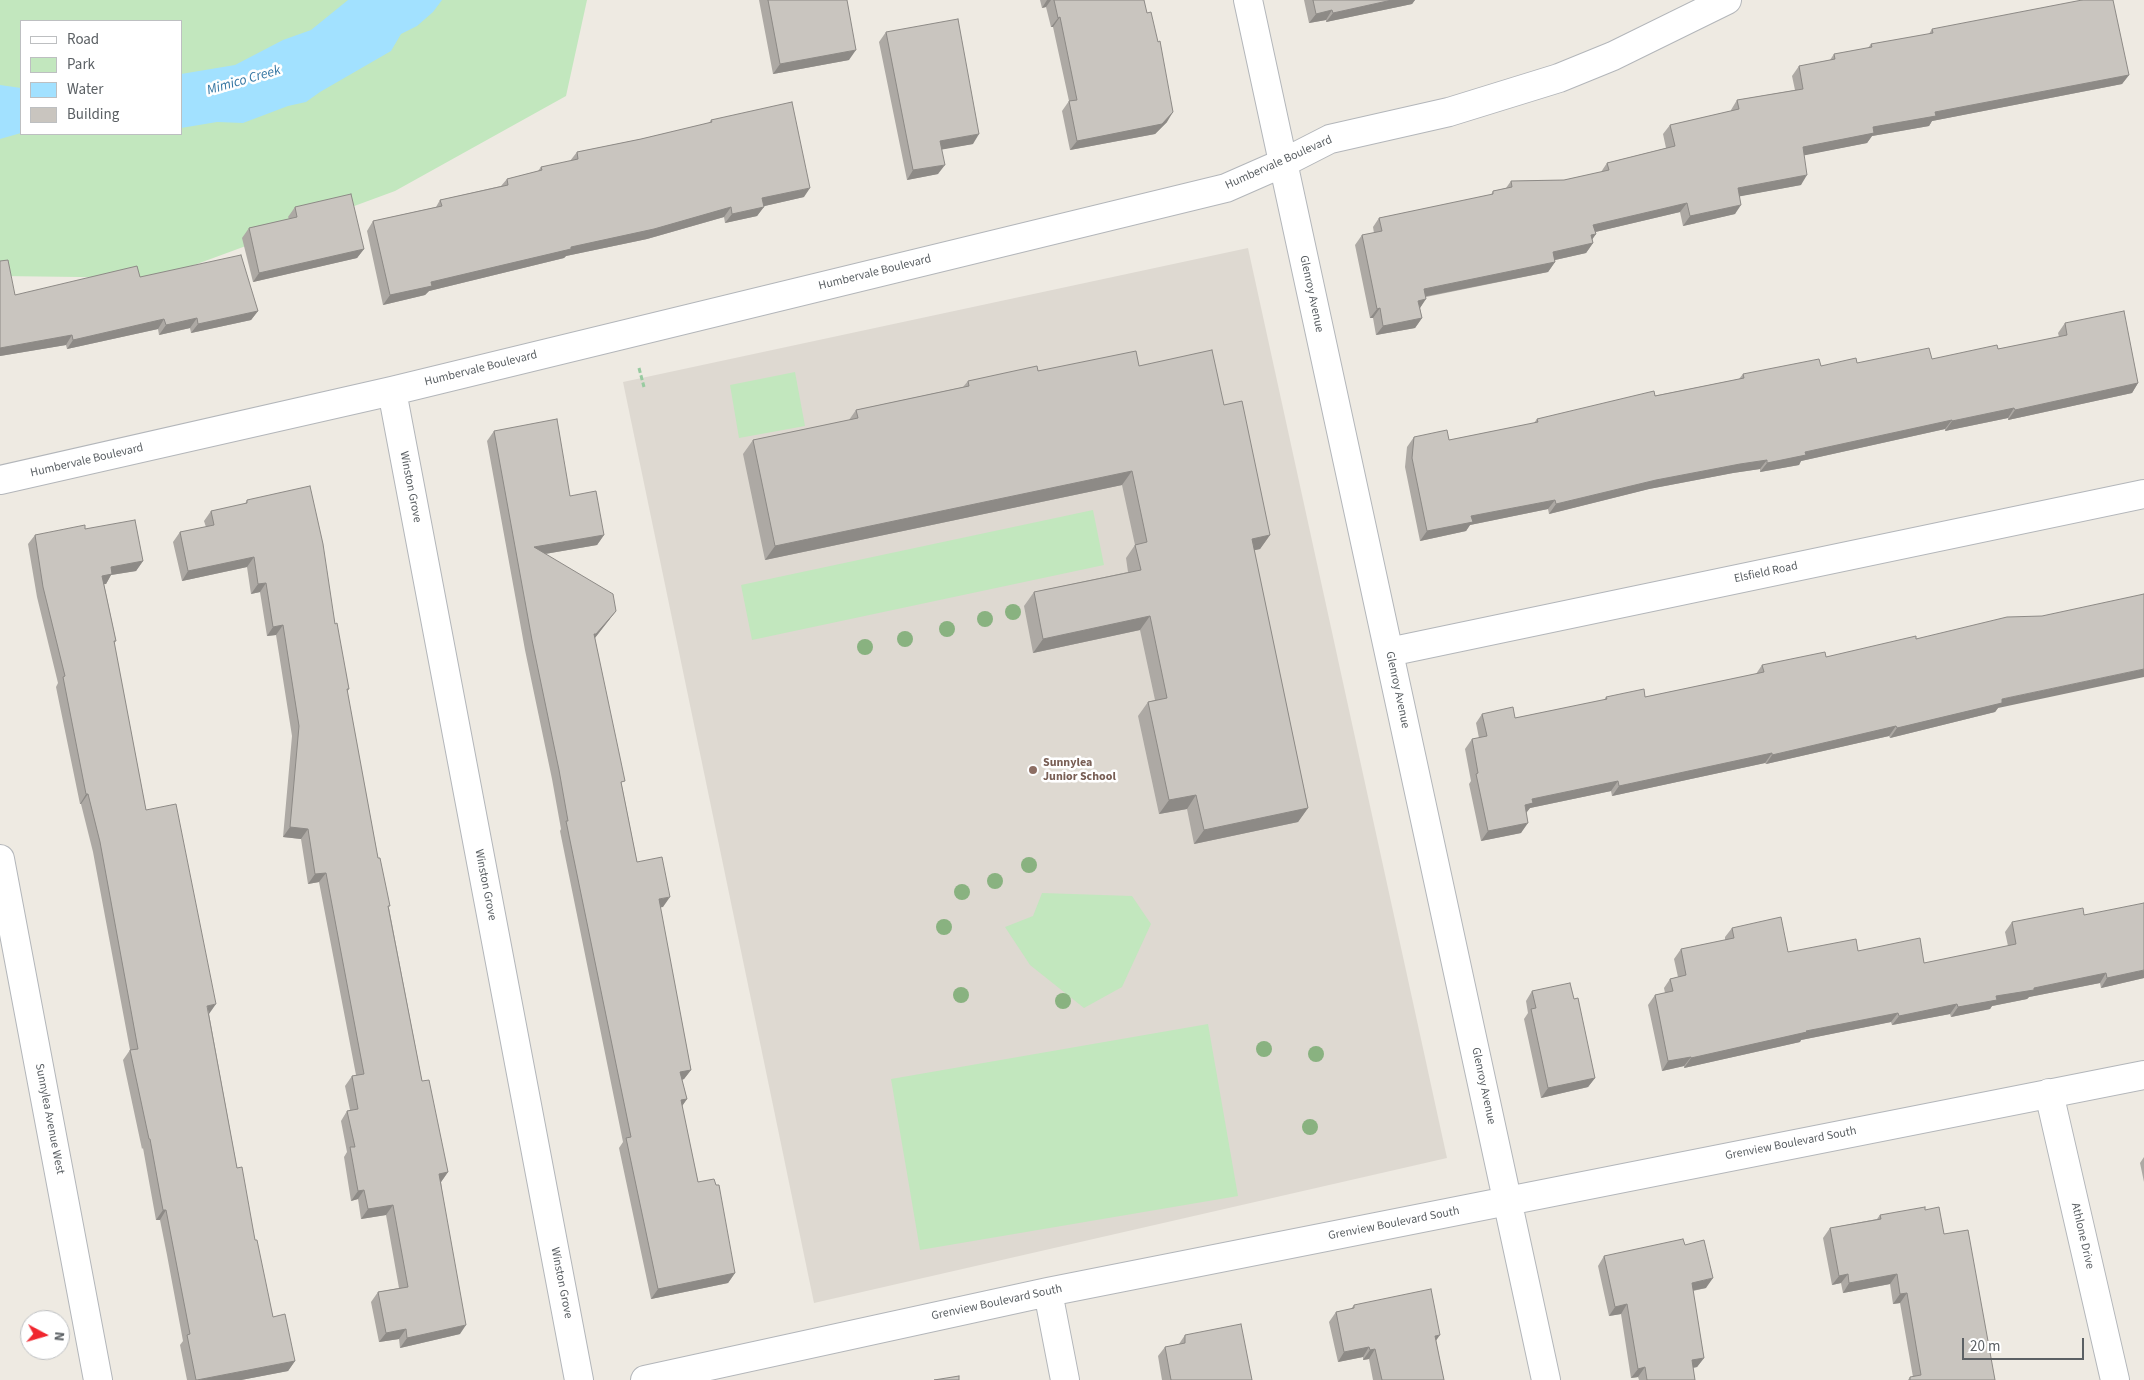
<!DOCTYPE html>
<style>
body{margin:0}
#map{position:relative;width:2144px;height:1380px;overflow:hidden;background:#eeeae2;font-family:"Source Sans 3",sans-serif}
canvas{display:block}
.legend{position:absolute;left:20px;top:20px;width:162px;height:115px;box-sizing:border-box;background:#fff;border:1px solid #bdbfc1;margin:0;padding:6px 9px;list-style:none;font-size:15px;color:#5b6064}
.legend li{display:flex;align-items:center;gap:10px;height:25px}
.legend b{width:25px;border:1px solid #bdbfc1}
.north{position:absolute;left:20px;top:1310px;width:50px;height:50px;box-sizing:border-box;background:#fff;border:1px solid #bdbfc1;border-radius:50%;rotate:96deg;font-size:14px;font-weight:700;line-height:20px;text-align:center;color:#5b6064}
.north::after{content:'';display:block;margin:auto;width:18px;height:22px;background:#f0262e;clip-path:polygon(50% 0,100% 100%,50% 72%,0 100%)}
.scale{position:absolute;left:1962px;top:1338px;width:122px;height:22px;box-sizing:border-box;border:2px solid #5b6064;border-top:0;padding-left:6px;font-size:15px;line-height:18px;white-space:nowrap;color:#5b6064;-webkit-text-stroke:4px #fff;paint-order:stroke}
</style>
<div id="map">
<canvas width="2144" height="1380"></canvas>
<ul class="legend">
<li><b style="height:6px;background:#fff"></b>Road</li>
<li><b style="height:14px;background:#c2e7be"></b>Park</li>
<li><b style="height:14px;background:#a2e1ff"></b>Water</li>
<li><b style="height:14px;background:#c9c5bf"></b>Building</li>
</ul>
<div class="north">N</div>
<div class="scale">20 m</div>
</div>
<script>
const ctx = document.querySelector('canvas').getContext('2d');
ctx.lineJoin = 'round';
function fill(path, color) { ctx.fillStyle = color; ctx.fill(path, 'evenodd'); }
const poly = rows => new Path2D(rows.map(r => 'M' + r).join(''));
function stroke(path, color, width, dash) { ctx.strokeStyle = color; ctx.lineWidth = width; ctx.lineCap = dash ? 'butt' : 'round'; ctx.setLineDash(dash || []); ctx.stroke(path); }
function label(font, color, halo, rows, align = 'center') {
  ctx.font = font + ' "Source Sans 3",sans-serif'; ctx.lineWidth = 5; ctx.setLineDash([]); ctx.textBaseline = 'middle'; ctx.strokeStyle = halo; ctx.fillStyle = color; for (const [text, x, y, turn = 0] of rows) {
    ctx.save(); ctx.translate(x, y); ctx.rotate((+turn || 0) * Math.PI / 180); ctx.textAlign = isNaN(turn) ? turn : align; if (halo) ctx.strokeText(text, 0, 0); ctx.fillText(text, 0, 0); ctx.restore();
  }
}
fill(poly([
 [1248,248,1447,1158,814,1303,623,382]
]), '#ded9d1');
fill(poly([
 [0,0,587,0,566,96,395,191,159,278,0,276],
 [21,21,181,21,181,134,21,134],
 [795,372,805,426,739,438,730,385],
 [1093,510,1104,565,752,640,741,585],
 [1042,893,1132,896,1151,924,1122,987,1084,1008,1030,965,1005,927,1033,916],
 [1208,1024,1238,1196,920,1250,891,1079]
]), '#c2e7be');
fill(poly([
 [348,0,442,0,433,12,417,26,401,34,391,51,320,92,306,102,288,106,243,123,217,122,181,128,181,74,235,65,283,40,311,30],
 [0,85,21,88,21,133,0,139]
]), '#a2e1ff');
const minor = poly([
 [1248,0,1546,1380],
 [392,391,579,1380],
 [0,480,392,391,1226,188,1283,163,1330,139,1449,112,1559,78,1613,56,1727,0],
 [1389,652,2144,494],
 [0,859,98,1380],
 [2049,1093,2115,1380],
 [1048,1292,1065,1380],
 [645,1380,1048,1292,2144,1075]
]);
stroke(minor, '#b3b6ba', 30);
stroke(poly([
 [639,368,644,387]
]), '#98cba0', 3, [5, 2.5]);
stroke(minor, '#fff', 28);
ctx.fillStyle = '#89b280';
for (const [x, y] of [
 [1013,612],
 [985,619],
 [947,629],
 [905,639],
 [865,647],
 [1029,865],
 [995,881],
 [962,892],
 [944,927],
 [961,995],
 [1063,1001],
 [1264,1049],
 [1316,1054],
 [1310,1127]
]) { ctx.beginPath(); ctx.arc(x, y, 8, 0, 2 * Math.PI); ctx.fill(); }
fill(poly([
 [759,0,847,0,849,60,773,74],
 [1040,0,1144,0,1167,122,1155,134,1070,150,1062,111,1069,101,1053,27,1051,27,1046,7,1042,8],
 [1304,0,1415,0,1412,4,1326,22,1326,20,1309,23],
 [1932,29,2129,75,2122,84,1932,121,1929,126,1872,136,1867,143,1804,155,1801,185,1740,196,1735,214,1683,226,1680,212,1595,232,1596,234,1592,239,1593,243,1586,253,1555,260,1555,262,1548,272,1426,297,1420,308,1422,318,1415,328,1376,335,1373,318,1370,318,1355,245,1362,235,1374,233,1373,227,1379,218,1491,195,1493,191,1506,188,1511,181,1564,180,1601,172,1607,163,1666,148,1663,134,1670,125,1731,111,1731,110,1737,100,1795,90,1792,76,1799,66,1830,60,1834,54,1868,48,1871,44,1929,34],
 [886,32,973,144,942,149,938,174,907,180,879,42],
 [711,120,804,197,764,206,757,216,725,223,724,217,647,239,566,256,564,258,429,291,425,295,383,305,367,231,373,221,436,207,440,200,501,186,507,179,538,171,541,167,570,161,577,152,641,139,709,123],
 [295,207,364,249,357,258,253,282,242,238,249,228,289,219,288,217],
 [0,261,15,295,140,277,258,311,251,320,191,333,190,328,159,335,158,329,67,349,66,345,0,356],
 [2065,323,2138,383,2132,393,2008,420,2008,418,1945,431,1945,429,1801,461,1799,465,1760,472,1760,469,1733,473,1649,489,1549,514,1548,509,1470,525,1466,531,1420,541,1405,467,1407,447,1414,437,1449,440,1534,423,1537,419,1739,379,1743,374,1821,366,1932,359,1998,349,2059,337,2058,333],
 [1139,366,1224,405,1270,535,1260,549,1254,550,1308,808,1298,822,1194,844,1187,809,1159,814,1138,716,1148,702,1155,700,1140,630,1033,653,1024,606,1034,592,1128,572,1126,558,1135,545,1122,485,765,560,743,454,753,440,849,420,856,410,963,387,968,381,1038,371],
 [494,431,570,496,604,535,597,545,545,554,616,611,595,638,622,786,637,862,663,907,660,907,691,1070,684,1079,682,1080,687,1099,682,1106,698,1182,735,1273,728,1283,651,1299,619,1148,623,1142,560,831,561,829,552,779,525,650,487,441],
 [247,500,335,624,349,689,347,692,378,858,389,908,422,1081,448,1172,441,1182,460,1334,400,1348,399,1339,379,1342,371,1302,378,1292,399,1288,386,1215,361,1219,358,1199,351,1201,344,1157,347,1152,341,1121,347,1111,350,1110,345,1086,352,1076,356,1075,319,882,308,884,301,839,283,837,292,736,276,635,267,636,260,592,251,594,247,567,182,581,173,542,180,532,206,527,204,521,211,511,245,504],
 [85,529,143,561,136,571,111,575,106,584,104,584,116,641,114,643,146,810,209,1014,237,1168,273,1317,295,1361,288,1371,241,1380,187,1380,180,1345,183,1341,167,1255,160,1220,156,1220,143,1148,142,1149,123,1060,130,1050,93,852,81,804,80,804,56,687,58,683,37,597,28,544,35,535],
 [1916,639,1998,708,1995,712,1890,738,1889,736,1766,764,1765,763,1612,796,1611,791,1530,808,1526,813,1521,833,1481,841,1469,784,1471,781,1465,749,1472,739,1479,738,1476,723,1482,714,1515,718,1604,700,1606,697,1645,697,1756,674,1762,665,1826,657],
 [2084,915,2144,978,2101,988,2100,983,2029,997,2027,999,1992,1006,1990,1009,1951,1017,1950,1014,1892,1025,1891,1022,1801,1040,1800,1042,1684,1068,1684,1066,1662,1071,1648,1005,1655,995,1665,993,1664,988,1670,979,1678,977,1674,959,1681,949,1725,940,1725,937,1732,928,1788,952,1858,951,1924,963,2008,946,2005,932,2012,922],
 [1532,991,1574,999,1595,1078,1588,1087,1541,1098,1524,1019,1528,1013,1526,1001],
 [2144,1157,2144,1182,2140,1163],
 [1925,1210,1944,1234,1995,1380,1908,1380,1910,1377,1913,1377,1900,1303,1893,1304,1890,1284,1843,1293,1841,1283,1832,1285,1823,1238,1830,1228,1877,1219,1880,1215],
 [1685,1245,1706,1288,1693,1291,1704,1358,1697,1367,1693,1368,1695,1380,1639,1380,1638,1377,1631,1378,1621,1314,1609,1316,1598,1266,1604,1256],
 [1354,1305,1436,1341,1444,1380,1373,1380,1369,1359,1363,1360,1363,1357,1338,1362,1329,1322,1336,1312,1351,1309],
 [1185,1335,1252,1380,1162,1380,1158,1356,1165,1347,1179,1344]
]), '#ada9a4');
fill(poly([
 [1047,0,1051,0,1046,7,1042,8],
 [1392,0,1415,0,1412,4,1326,22,1333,13],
 [1332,10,1326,20,1309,23,1316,14],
 [1060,17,1053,27,1051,27,1058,18],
 [856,50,849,60,773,74,780,64],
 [2129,75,2122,84,1932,121,1929,126,1872,136,1867,143,1796,157,1803,147,1873,127,1935,112],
 [1173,112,1167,122,1155,134,1070,150,1077,141],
 [979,134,973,144,934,151,940,141],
 [945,165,938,174,907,180,913,170],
 [1807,175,1801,185,1731,198,1738,188],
 [810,188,804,197,756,208,762,198],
 [1687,203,1680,212,1587,234,1593,225],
 [1741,205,1735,214,1683,226,1690,216],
 [731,207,724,217,647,239,566,256,564,258,429,291,425,295,383,305,390,295,431,282],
 [764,207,757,216,725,223,732,214],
 [1596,234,1589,244,1591,235],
 [1593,243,1586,253,1546,262,1553,252],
 [364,249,357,258,253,282,259,273],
 [1555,262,1548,272,1417,298,1424,289],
 [1426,299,1420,308,1418,301],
 [1380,308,1373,318,1370,318,1377,309],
 [258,311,251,320,191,333,198,324],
 [197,318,190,328,159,335,166,325],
 [1422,318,1415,328,1376,335,1383,326],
 [164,319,158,329,67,349,73,340],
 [72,335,66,345,0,356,0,348],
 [2138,383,2132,393,2008,420,2015,410],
 [2014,408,2008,418,1945,431,1952,421],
 [1952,420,1945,429,1801,461,1799,465,1760,472,1767,463,1805,452],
 [1767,460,1760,469,1733,473,1649,489,1549,514,1556,504,1656,480,1740,464],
 [1132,471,1122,485,765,560,775,546],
 [1555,500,1548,509,1470,525,1466,531,1420,541,1427,531,1471,516],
 [604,535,597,545,527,557,534,547],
 [1270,535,1260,549,1242,553,1252,539],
 [254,557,247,567,182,581,188,571],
 [143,561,136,571,111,575,106,584,96,585,102,576,111,567],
 [266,583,260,592,251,594,258,584],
 [616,611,609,620,590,644,594,634],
 [1150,616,1140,630,1033,653,1043,639],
 [283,625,276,635,267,636,273,627],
 [2144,669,2144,677,1998,708,1995,712,1890,738,1897,728,2002,699],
 [1896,726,1889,736,1766,764,1772,755],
 [1772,753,1765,763,1612,796,1619,786],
 [1618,781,1611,791,1530,808,1526,813,1525,805,1532,799],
 [86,794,88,794,81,804,80,804],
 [1196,795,1187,809,1159,814,1169,800],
 [1308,808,1298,822,1194,844,1204,830],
 [1528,823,1521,833,1481,841,1488,831],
 [290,827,308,829,301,839,283,837],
 [326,873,319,882,308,884,315,874],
 [670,897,663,907,652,909,659,899],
 [2144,970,2144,978,2101,988,2107,978],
 [2106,973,2100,983,2029,997,2027,999,1992,1006,1990,1009,1951,1017,1958,1007,1996,996,2034,988],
 [216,1004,209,1014,207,1006],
 [1957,1004,1950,1014,1892,1025,1899,1016],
 [1898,1013,1891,1022,1801,1040,1800,1042,1684,1068,1691,1058,1806,1031],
 [1691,1057,1684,1066,1662,1071,1668,1061],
 [691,1070,684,1079,674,1082,680,1072],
 [1595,1078,1588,1087,1541,1098,1548,1088],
 [687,1099,680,1109,681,1100],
 [448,1172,441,1182,432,1184,439,1174],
 [364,1190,358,1199,351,1201,358,1191],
 [393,1205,386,1215,361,1219,368,1209],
 [163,1210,166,1210,160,1220,156,1220],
 [735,1273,728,1283,651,1299,658,1289],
 [1848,1274,1841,1283,1832,1285,1839,1276],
 [1897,1274,1890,1284,1843,1293,1849,1283],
 [1713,1278,1706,1288,1685,1292,1692,1283],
 [1907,1293,1900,1303,1893,1304,1900,1294],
 [1627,1304,1621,1314,1609,1316,1615,1307],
 [466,1325,460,1334,400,1348,407,1338],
 [406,1329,399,1339,379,1342,386,1333],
 [1440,1335,1433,1345,1435,1336],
 [1369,1347,1363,1357,1338,1362,1344,1352],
 [1375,1349,1369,1359,1363,1360,1370,1350],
 [1704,1358,1697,1367,1685,1369,1692,1360],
 [295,1361,288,1371,241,1380,197,1380],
 [1645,1367,1638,1377,1631,1378,1638,1369]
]), '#8d8a86');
const building = poly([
 [768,0,847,0,856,50,780,64,768,0],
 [1054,0,1144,0,1147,13,1151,12,1158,42,1160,41,1173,112,1162,124,1077,141,1069,101,1077,100,1060,17,1058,18,1054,0],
 [1313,0,1392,0,1333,13,1332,10,1316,14,1313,0],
 [2082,0,2113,0,2129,75,1935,112,1936,116,1873,127,1874,133,1803,147,1807,175,1738,188,1741,205,1690,216,1687,203,1593,225,1596,234,1591,235,1593,243,1553,252,1555,262,1424,289,1426,299,1418,301,1422,318,1383,326,1380,308,1377,309,1362,235,1382,231,1379,218,1493,194,1493,191,1512,187,1511,181,1564,180,1609,170,1607,163,1675,146,1670,125,1739,109,1737,100,1803,89,1799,66,1835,59,1834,54,1872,47,1871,44,1933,33,1932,29,2082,0],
 [958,19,979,134,940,141,945,165,913,170,886,32,958,19],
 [792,102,810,188,762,198,764,207,732,214,731,207,654,229,571,247,571,249,431,282,432,286,390,295,373,221,442,206,440,200,508,185,507,179,542,170,541,167,578,159,577,152,641,139,712,122,711,120,792,102],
 [351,194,364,249,259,273,249,228,297,217,295,207,351,194],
 [241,255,258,311,198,324,197,318,166,325,164,319,73,340,72,335,0,348,0,261,8,260,15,295,137,266,140,277,241,255],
 [2124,311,2138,383,2015,410,2014,408,1952,421,1952,420,1805,452,1806,455,1767,463,1767,460,1740,464,1656,480,1556,504,1555,500,1471,516,1473,522,1427,531,1412,458,1414,437,1447,430,1449,440,1538,422,1537,419,1654,391,1655,396,1744,378,1743,374,1819,359,1821,366,1856,358,1857,363,1929,348,1932,359,1997,345,1998,349,2067,335,2065,323,2124,311],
 [1212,350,1224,405,1242,401,1270,535,1252,539,1308,808,1204,830,1196,795,1169,800,1148,702,1167,698,1150,616,1043,639,1034,592,1141,570,1135,545,1147,542,1132,471,775,546,753,440,858,418,856,410,969,386,968,381,1037,366,1038,371,1136,351,1139,366,1212,350],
 [557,419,570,496,596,491,604,535,534,547,613,594,616,611,596,634,594,634,625,781,621,782,637,862,662,857,670,897,659,899,691,1070,680,1072,687,1099,681,1100,698,1182,714,1179,716,1185,719,1185,735,1273,658,1289,626,1138,631,1137,566,821,568,821,559,770,532,640,494,431,557,419],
 [310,486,323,544,335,624,337,623,349,689,347,689,378,858,380,858,390,906,388,906,422,1081,429,1080,448,1172,439,1174,466,1325,407,1338,406,1329,386,1333,378,1292,408,1287,393,1205,368,1209,364,1190,358,1191,350,1147,355,1147,347,1111,358,1109,352,1076,364,1074,326,873,315,874,308,829,290,827,299,726,283,625,273,627,266,583,258,584,254,557,188,571,180,532,214,525,211,511,247,503,247,500,310,486],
 [135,520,143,561,111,567,112,574,102,576,116,641,114,641,146,810,176,804,216,1004,207,1006,237,1168,242,1167,255,1240,257,1240,273,1317,285,1314,295,1361,197,1380,196,1380,187,1335,190,1334,166,1210,163,1210,150,1139,149,1139,130,1050,138,1049,100,842,88,794,86,794,63,677,65,676,43,587,35,535,85,525,85,529,135,520],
 [2144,594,2144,669,2002,699,2002,703,1897,728,1896,726,1772,755,1772,753,1619,786,1618,781,1532,799,1533,803,1525,805,1528,823,1488,831,1476,774,1478,773,1472,739,1487,736,1482,714,1513,707,1515,718,1607,699,1606,697,1644,689,1645,697,1764,672,1762,665,1825,652,1826,657,1916,636,1916,639,2007,617,2042,616,2144,594],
 [2144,903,2144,970,2107,978,2106,973,2034,988,2034,990,1996,996,1997,1000,1958,1007,1957,1004,1899,1016,1898,1013,1806,1031,1807,1032,1691,1058,1691,1057,1668,1061,1655,995,1673,991,1670,979,1686,975,1681,949,1734,938,1732,928,1781,917,1788,952,1856,939,1858,951,1920,938,1924,963,2016,944,2012,922,2083,908,2084,915,2144,903],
 [1570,983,1574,999,1578,998,1595,1078,1548,1088,1531,1009,1536,1008,1532,991,1570,983],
 [1925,1207,1925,1210,1939,1207,1944,1234,1968,1230,1995,1380,1910,1380,1910,1377,1921,1375,1907,1293,1900,1294,1897,1274,1849,1283,1848,1274,1839,1276,1830,1228,1881,1219,1880,1215,1925,1207],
 [1683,1239,1685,1245,1704,1240,1713,1278,1692,1283,1704,1358,1692,1360,1695,1380,1647,1380,1645,1367,1638,1369,1627,1304,1615,1307,1604,1256,1683,1239],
 [1431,1289,1440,1335,1435,1336,1444,1380,1382,1380,1375,1349,1370,1350,1369,1347,1344,1352,1336,1312,1354,1308,1354,1305,1431,1289],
 [1241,1324,1252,1380,1171,1380,1165,1347,1185,1343,1185,1335,1241,1324],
 [959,1376,959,1380,934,1380,959,1376]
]);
fill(building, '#c9c5bf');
stroke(building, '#8d8a86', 1);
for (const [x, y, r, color] of [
 [1033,770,5,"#8d6e63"]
]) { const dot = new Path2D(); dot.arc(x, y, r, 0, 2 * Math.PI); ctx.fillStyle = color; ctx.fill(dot); stroke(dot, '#fff', 2); }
label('12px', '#5b6064', '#fff', [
 ["Humbervale Boulevard",1279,163,-24],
 ["Humbervale Boulevard",875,273,-14],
 ["Glenroy Avenue",1311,294,78],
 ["Humbervale Boulevard",481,369,-14],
 ["Humbervale Boulevard",87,461,-13],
 ["Winston Grove",410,487,79],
 ["Elsfield Road",1766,573,-12],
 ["Glenroy Avenue",1397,690,78],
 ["Winston Grove",485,885,79],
 ["Glenroy Avenue",1483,1086,78],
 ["Sunnylea Avenue West",49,1119,79],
 ["Grenview Boulevard South",1791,1144,-11],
 ["Grenview Boulevard South",1394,1224,-11],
 ["Athlone Drive",2082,1236,77],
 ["Winston Grove",561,1283,79],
 ["Grenview Boulevard South",997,1303,-12]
]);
label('bold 12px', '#785e54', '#fff', [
 ["Sunnylea",1043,763],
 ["Junior School",1043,777]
], 'left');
label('italic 14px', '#3677a3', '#fff', [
 ["Mimico Creek",244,81,-16]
]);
</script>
